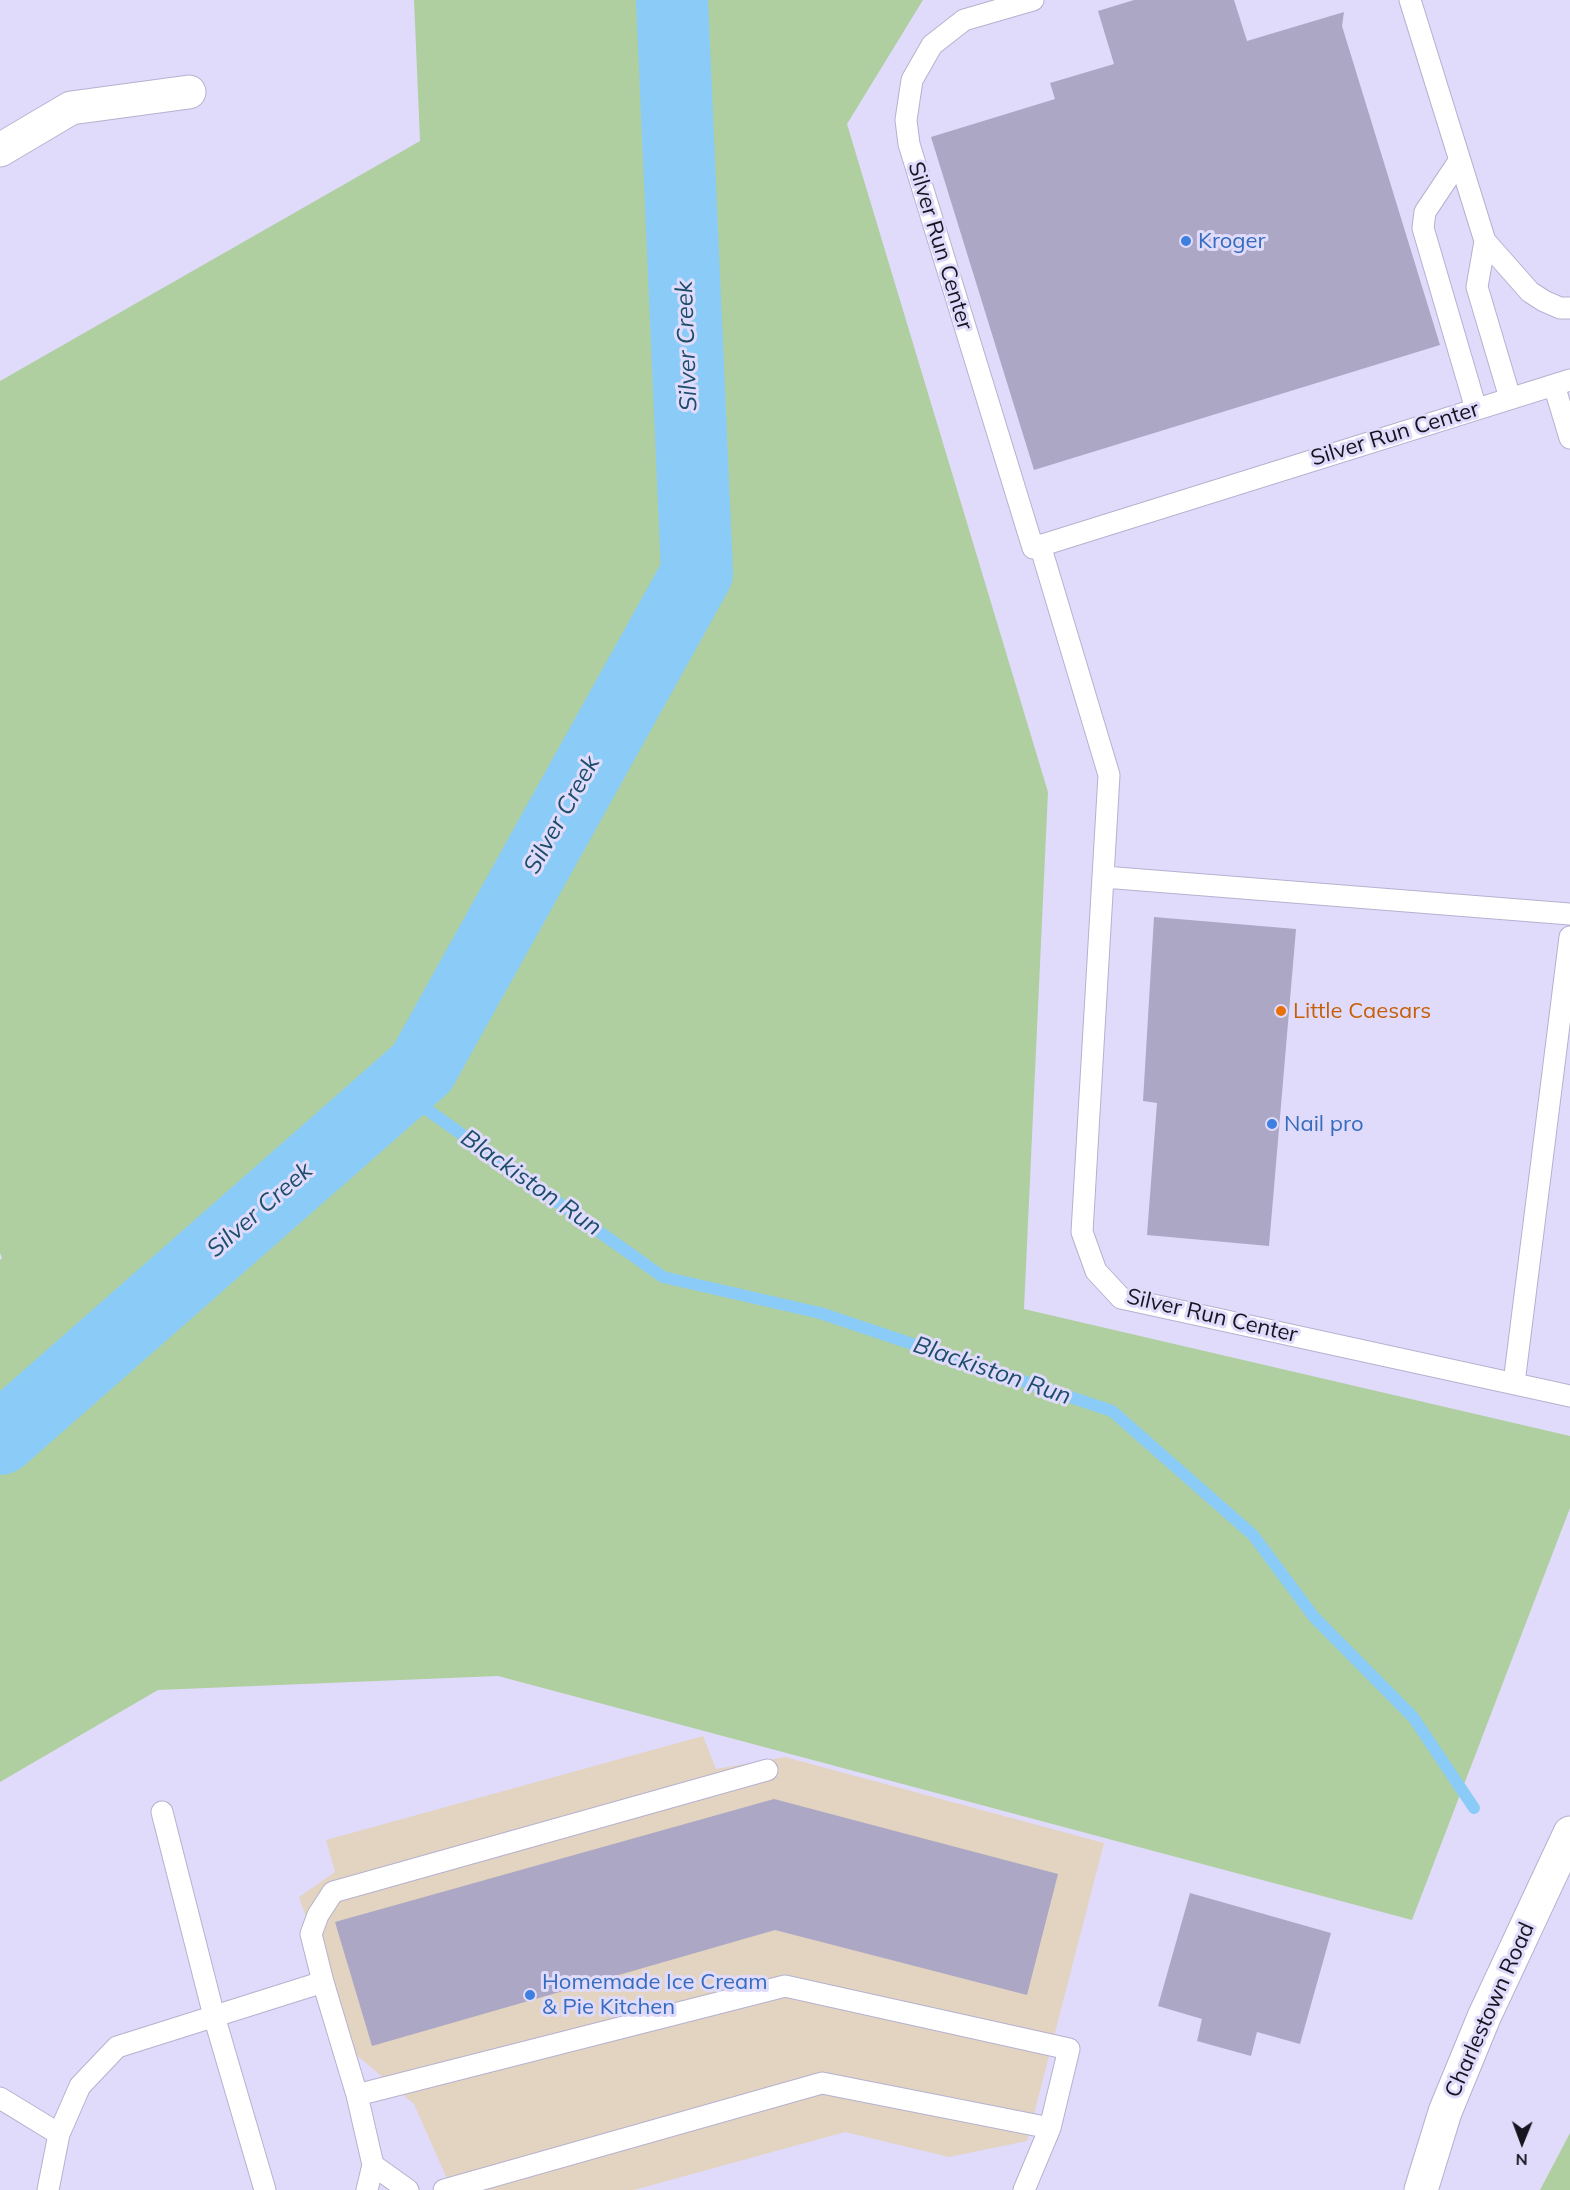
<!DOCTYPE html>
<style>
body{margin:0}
#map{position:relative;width:1570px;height:2190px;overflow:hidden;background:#e0dbfb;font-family:Mulish,sans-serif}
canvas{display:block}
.north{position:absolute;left:1492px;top:2112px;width:60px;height:60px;-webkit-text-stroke:4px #e0dbfb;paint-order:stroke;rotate:181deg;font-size:16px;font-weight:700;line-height:24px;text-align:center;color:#16141f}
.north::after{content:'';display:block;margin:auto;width:21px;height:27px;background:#16141f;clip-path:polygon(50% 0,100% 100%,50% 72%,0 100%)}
</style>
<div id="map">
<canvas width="1570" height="2190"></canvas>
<div class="north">N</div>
</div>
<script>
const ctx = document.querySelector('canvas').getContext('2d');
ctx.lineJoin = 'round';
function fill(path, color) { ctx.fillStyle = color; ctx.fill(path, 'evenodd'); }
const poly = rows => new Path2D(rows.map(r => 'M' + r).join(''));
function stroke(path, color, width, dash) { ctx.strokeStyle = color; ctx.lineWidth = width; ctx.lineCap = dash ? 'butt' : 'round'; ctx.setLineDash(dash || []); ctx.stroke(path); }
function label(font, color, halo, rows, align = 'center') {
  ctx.font = font + ' Mulish,sans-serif'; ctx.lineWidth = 6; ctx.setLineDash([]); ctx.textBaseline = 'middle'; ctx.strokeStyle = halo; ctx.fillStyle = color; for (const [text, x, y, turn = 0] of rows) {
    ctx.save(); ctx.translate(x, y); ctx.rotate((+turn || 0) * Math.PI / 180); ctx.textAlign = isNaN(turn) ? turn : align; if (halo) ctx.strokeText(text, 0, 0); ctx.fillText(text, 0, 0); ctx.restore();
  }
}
fill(poly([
 [703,1736,716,1769,785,1757,1104,1843,1027,2141,949,2157,845,2132,634,2190,452,2190,414,2104,353,2052,299,1897,335,1872,326,1840]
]), '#e2d4c1');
fill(poly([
 [414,0,923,0,847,124,1048,792,1024,1309,1570,1436,1570,1508,1412,1920,498,1676,158,1690,0,1782,0,1260,2,1258,0,1253,0,381,420,141],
 [1570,2133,1570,2190,1540,2190]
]), '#b0cfa1');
stroke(poly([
 [398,1089,663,1277,820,1313,1112,1411,1253,1535,1314,1617,1413,1717,1474,1808]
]), '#8accf7', 12);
stroke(poly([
 [0,1439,422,1068,697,573,672,0]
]), '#8accf7', 72);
fill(poly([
 [1134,0,1234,0,1247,41,1344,12,1342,26,1440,345,1034,470,931,137,1055,99,1050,83,1114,64,1098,11],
 [1154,917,1296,929,1269,1246,1147,1235,1157,1103,1143,1101],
 [774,1799,1058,1874,1027,1995,775,1930,372,2046,335,1922],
 [1190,1893,1331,1933,1300,2044,1257,2032,1251,2056,1197,2041,1202,2019,1158,2006]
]), '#aba7c5');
const service = poly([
 [1033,0,964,20,932,45,912,80,906,120,909,144,1033,548,1570,380],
 [1410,0,1485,241,1530,292,1544,301,1560,308,1570,308],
 [1459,161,1425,212,1423,228,1476,409],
 [1485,241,1477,287,1510,398],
 [1554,385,1570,438],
 [1040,545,1109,775,1082,1232,1096,1271,1121,1298,1570,1396],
 [1104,877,1570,914],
 [1514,1383,1570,937],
 [162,1812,214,2016,265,2190],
 [323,1982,311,1934,318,1915,333,1892,767,1770],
 [357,2095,785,1986,1069,2049,1050,2128],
 [0,2098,59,2134],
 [48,2190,59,2134,80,2086,117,2047,323,1982,357,2095,373,2165,408,2190],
 [367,2190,373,2165],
 [444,2190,822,2083,1050,2128,1024,2190]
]);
const minor = poly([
 [0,150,71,108,189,92]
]);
const primary = poly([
 [1421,2190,1445,2112,1484,2017,1570,1833]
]);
stroke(service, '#b6b1cf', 23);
stroke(minor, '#b6b1cf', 35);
stroke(primary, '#b6b1cf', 35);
stroke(service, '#fff', 21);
stroke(minor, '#fff', 33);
stroke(primary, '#fff', 33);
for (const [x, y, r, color] of [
 [1186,241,6,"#3f7fe0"],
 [1281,1011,6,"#e8710a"],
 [1272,1124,6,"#3f7fe0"],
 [530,1995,6,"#3f7fe0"]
]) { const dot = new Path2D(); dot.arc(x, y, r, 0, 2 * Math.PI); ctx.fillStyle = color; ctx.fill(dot); stroke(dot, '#e0dbfb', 2); }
label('22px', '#366cbe', '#e0dbfb', [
 ["Kroger",1198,241],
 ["Nail pro",1284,1124],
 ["Homemade Ice Cream",542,1982],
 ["& Pie Kitchen",542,2007]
], 'left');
label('22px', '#16141f', '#e0dbfb', [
 ["Silver Run Center",940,246,73],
 ["Silver Run Center",1395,434,-17],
 ["Silver Run Center",1212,1316,13],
 ["Charlestown Road",1490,2010,-66]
]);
label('22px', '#c56008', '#e0dbfb', [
 ["Little Caesars",1293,1011]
], 'left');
label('italic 24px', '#1c4e6b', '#e0dbfb', [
 ["Silver Creek",687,346,-92],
 ["Silver Creek",562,815,-61],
 ["Blackiston Run",531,1183,35],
 ["Silver Creek",260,1210,-41],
 ["Blackiston Run",992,1371,19]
]);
</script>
